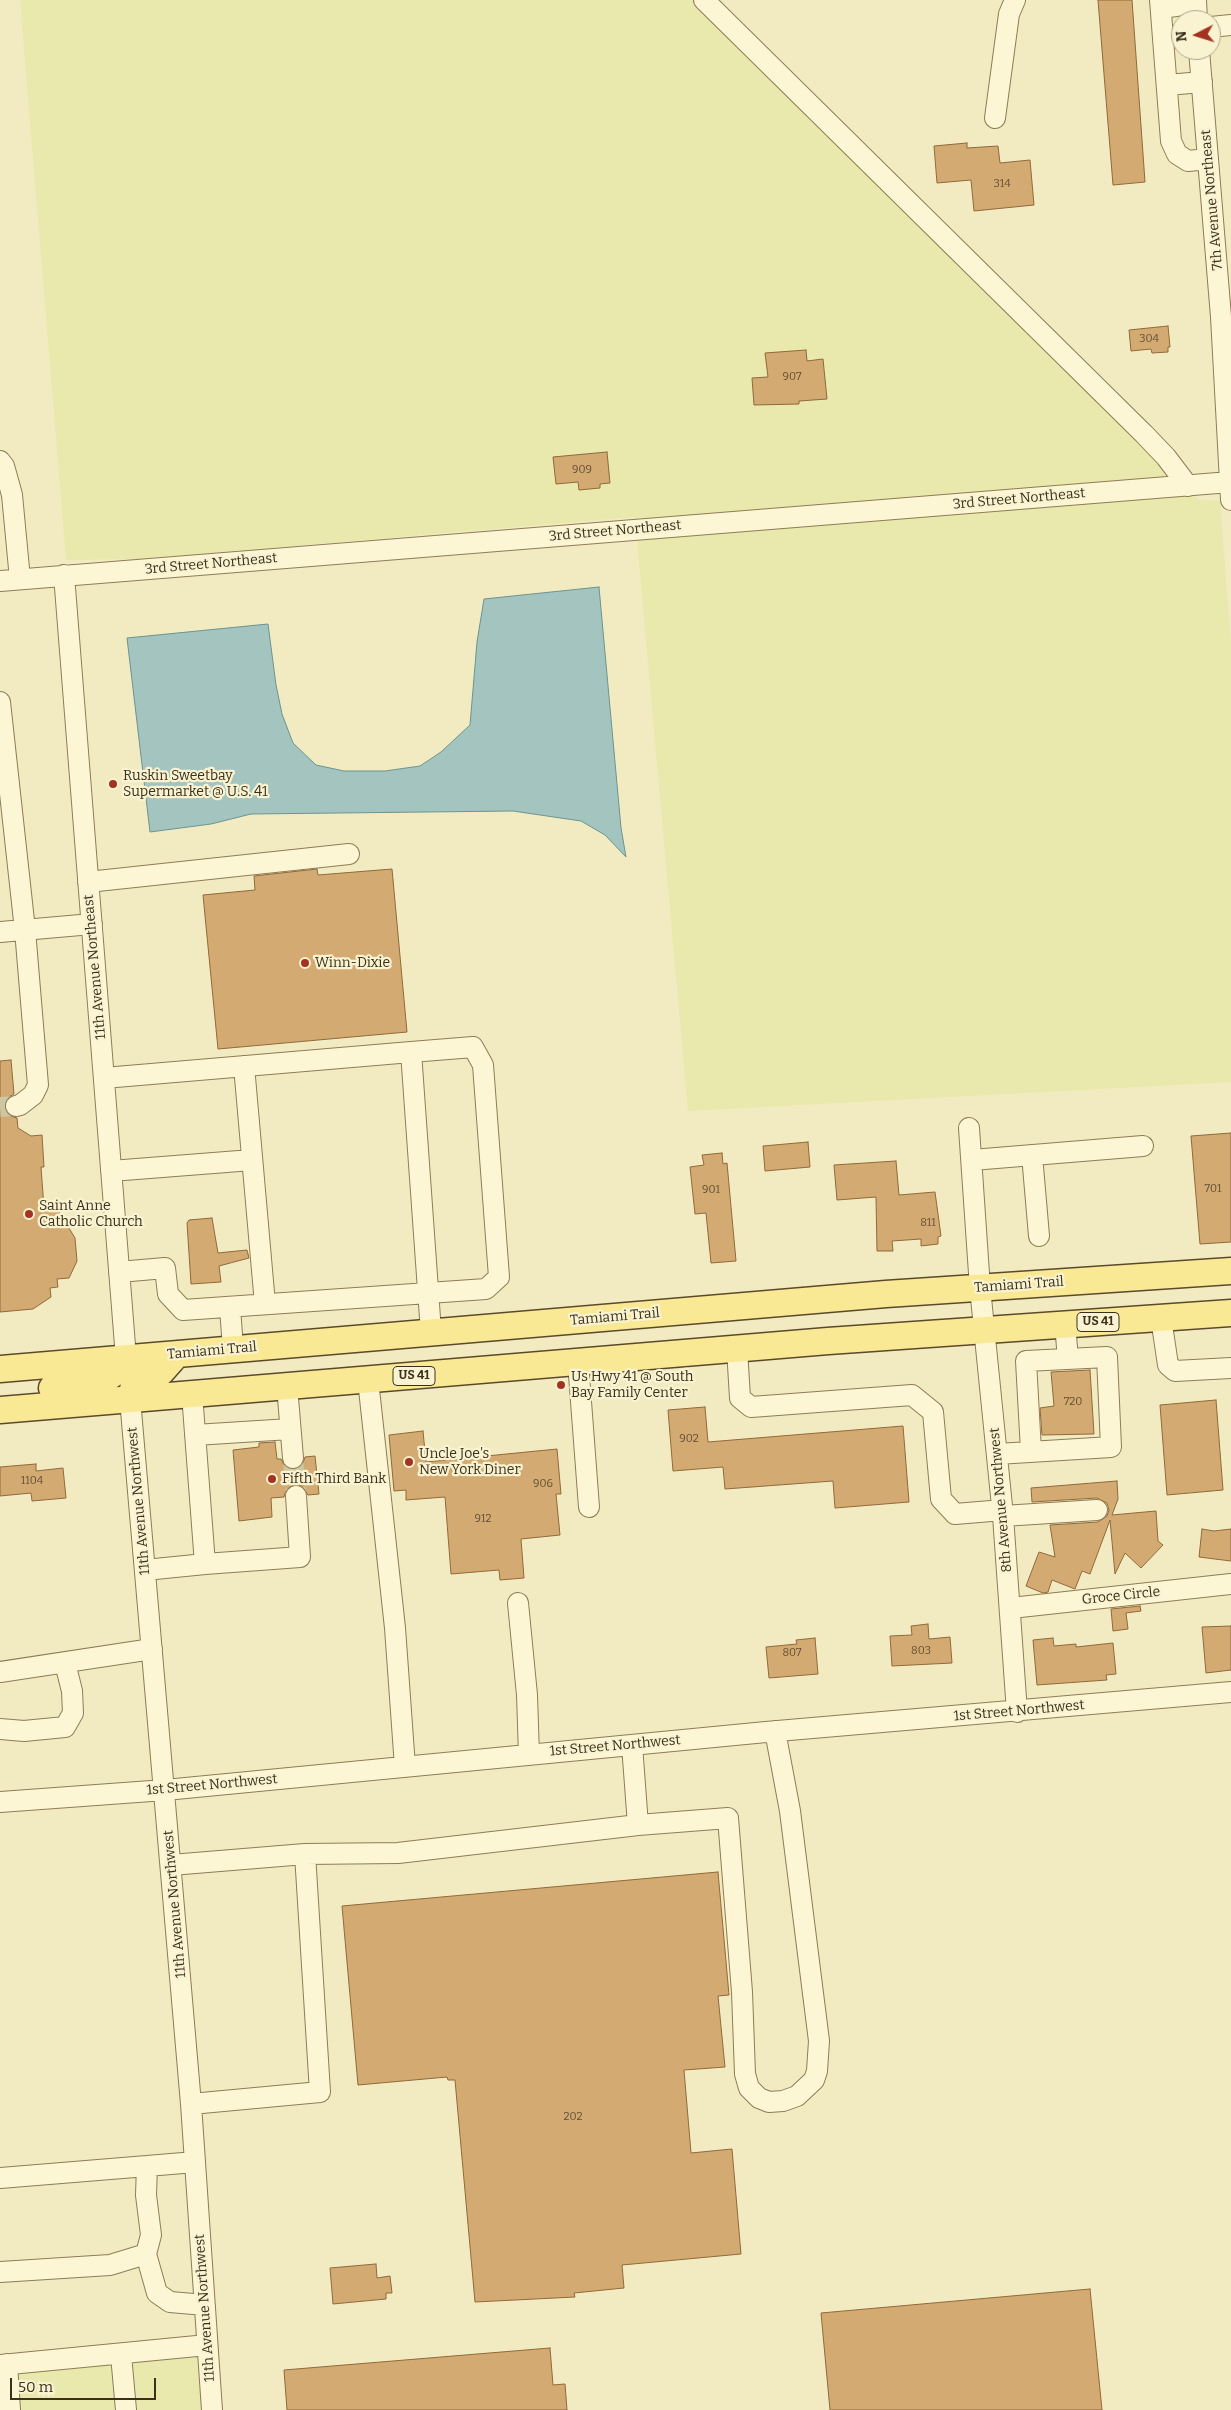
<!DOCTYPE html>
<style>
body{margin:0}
#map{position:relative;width:1231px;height:2410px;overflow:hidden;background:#f2ebc1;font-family:Bitter,serif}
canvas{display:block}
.north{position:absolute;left:1171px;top:10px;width:50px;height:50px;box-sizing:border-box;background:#f9f3d1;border:1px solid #ada589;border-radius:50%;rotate:265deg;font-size:14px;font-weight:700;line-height:20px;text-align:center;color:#3c301c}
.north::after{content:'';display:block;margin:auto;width:18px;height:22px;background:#a33320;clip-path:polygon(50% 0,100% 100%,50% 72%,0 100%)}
.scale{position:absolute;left:10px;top:2378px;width:146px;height:22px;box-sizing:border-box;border:2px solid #3c301c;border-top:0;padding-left:6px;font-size:15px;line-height:18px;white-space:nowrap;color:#3c301c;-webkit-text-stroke:4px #f9f3d1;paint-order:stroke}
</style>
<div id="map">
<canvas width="1231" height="2410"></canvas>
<div class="north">N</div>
<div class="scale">50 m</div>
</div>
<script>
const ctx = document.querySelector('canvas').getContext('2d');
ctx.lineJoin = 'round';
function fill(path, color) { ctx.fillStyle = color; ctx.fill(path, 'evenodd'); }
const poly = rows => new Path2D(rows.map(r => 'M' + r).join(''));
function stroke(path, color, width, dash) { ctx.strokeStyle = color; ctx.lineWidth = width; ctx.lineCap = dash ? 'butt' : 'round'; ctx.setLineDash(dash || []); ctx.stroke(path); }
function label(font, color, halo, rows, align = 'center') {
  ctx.font = font + ' Bitter,serif'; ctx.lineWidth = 4.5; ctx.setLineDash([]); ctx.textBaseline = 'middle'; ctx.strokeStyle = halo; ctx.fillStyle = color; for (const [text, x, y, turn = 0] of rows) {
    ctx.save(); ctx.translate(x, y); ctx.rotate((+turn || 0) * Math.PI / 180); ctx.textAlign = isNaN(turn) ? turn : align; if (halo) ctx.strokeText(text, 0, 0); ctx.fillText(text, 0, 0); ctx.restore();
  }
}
fill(poly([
 [20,0,707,0,1175,476,635,520,634,517,139,559,66,560],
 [1194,495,1198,500,1220,501,1231,642,1231,1082,688,1111,637,540],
 [197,2357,201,2410,0,2410,0,2369]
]), '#e9e8ad');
const water = poly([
 [599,587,621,828,626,857,605,835,581,821,513,811,251,814,211,824,150,832,127,638,268,624,276,685,282,714,293,743,316,765,344,771,385,771,420,766,441,752,470,725,477,642,484,599,599,587]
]);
fill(water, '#a4c4c0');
stroke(water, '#6a948f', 1);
const building = poly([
 [1098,0,1132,0,1145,182,1113,185,1098,0],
 [967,143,967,148,998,146,1000,163,1030,160,1034,205,974,211,971,180,937,183,934,146,967,143],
 [1168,326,1170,347,1168,347,1168,352,1152,353,1151,349,1131,351,1129,330,1168,326],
 [806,350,807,361,823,359,827,399,799,401,799,404,754,405,752,378,768,377,765,353,806,350],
 [607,452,610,483,600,484,600,488,579,490,578,482,556,484,553,457,607,452],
 [317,869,318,875,392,869,407,1032,218,1049,203,895,255,890,254,876,317,869],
 [11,1060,14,1094,7,1098,5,1109,8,1115,17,1118,18,1128,31,1136,42,1135,44,1167,41,1167,44,1208,56,1207,75,1238,77,1261,69,1278,57,1279,58,1287,50,1288,51,1297,33,1309,0,1312,0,1061,11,1060],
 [1231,1133,1231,1242,1200,1244,1191,1136,1231,1133],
 [808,1142,810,1167,765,1171,763,1146,808,1142],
 [722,1153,723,1164,727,1163,736,1261,711,1263,706,1213,695,1214,690,1167,704,1165,702,1155,722,1153],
 [896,1161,899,1195,935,1192,941,1236,938,1237,938,1244,921,1246,921,1239,892,1241,893,1251,877,1251,876,1197,837,1200,834,1165,896,1161],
 [212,1218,218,1253,247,1250,249,1258,219,1266,221,1282,191,1284,187,1223,189,1220,212,1218],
 [1090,1370,1094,1434,1042,1435,1040,1408,1054,1406,1051,1372,1090,1370],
 [1216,1400,1223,1490,1167,1495,1160,1405,1216,1400],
 [705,1407,708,1442,903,1426,909,1502,835,1508,833,1481,725,1489,723,1467,673,1471,668,1410,705,1407],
 [423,1431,426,1462,557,1449,561,1494,556,1494,560,1535,521,1539,524,1578,500,1580,499,1570,451,1574,445,1497,406,1500,406,1490,394,1491,389,1435,423,1431],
 [275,1442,277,1459,281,1459,284,1465,288,1469,299,1468,303,1463,305,1457,315,1456,319,1494,308,1495,302,1486,295,1484,286,1490,284,1497,271,1498,272,1517,239,1521,233,1450,259,1447,259,1443,275,1442],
 [36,1464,36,1471,63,1468,66,1498,32,1501,31,1493,0,1496,0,1467,36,1464],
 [1117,1481,1118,1499,1112,1515,1156,1511,1158,1541,1163,1545,1141,1568,1125,1553,1115,1574,1110,1520,1090,1574,1082,1571,1075,1589,1052,1580,1048,1592,1043,1593,1026,1586,1039,1552,1055,1557,1050,1525,1098,1522,1107,1516,1109,1510,1107,1503,1097,1498,1032,1502,1031,1488,1117,1481],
 [1202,1529,1214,1531,1231,1529,1231,1561,1199,1557,1202,1529],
 [1140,1606,1141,1611,1126,1613,1128,1629,1113,1631,1111,1609,1140,1606],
 [928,1624,929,1639,950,1637,952,1663,892,1666,890,1636,912,1635,911,1626,928,1624],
 [1231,1626,1231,1670,1206,1673,1202,1627,1231,1626],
 [815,1638,818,1674,769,1678,766,1647,797,1644,796,1640,815,1638],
 [1053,1638,1054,1646,1076,1644,1076,1647,1113,1643,1116,1674,1106,1675,1107,1680,1037,1685,1033,1640,1053,1638],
 [718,1872,729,1995,718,1996,725,2067,684,2070,691,2153,732,2149,741,2254,622,2265,624,2288,574,2293,575,2297,475,2302,455,2080,448,2080,447,2077,358,2085,342,1906,718,1872],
 [376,2264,377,2278,390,2276,392,2293,386,2293,386,2299,333,2304,330,2268,376,2264],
 [1090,2289,1102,2410,830,2410,821,2313,1090,2289],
 [550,2348,553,2385,565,2384,567,2410,287,2410,284,2370,550,2348]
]);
fill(building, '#d4aa73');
stroke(building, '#90693a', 1);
stroke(poly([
 [0,1107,16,1106],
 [293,1458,296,1496]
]), '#cec6a0', 20, [20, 10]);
const minor = poly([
 [704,0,1144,434,1166,457,1188,486],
 [1160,0,1171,141,1177,154,1188,161,1208,159],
 [1196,0,1197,20],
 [1162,8,1196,3],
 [1211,27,1231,25],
 [1199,50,1221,317,1231,500],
 [1167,85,1202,82],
 [995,118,1009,14,1015,0],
 [0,461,4,466,12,495,20,579],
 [64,575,126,1358],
 [0,581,1230,482],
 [0,702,25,930,38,1085,33,1095,20,1105,16,1106],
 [88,882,349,854],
 [0,932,92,924],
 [244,1066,265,1304],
 [104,1078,411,1052,431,1332],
 [969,1128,980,1288,1003,1516,1017,1712],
 [1032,1155,1039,1236],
 [972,1160,1143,1146],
 [111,1171,252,1160],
 [119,1272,165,1268,168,1294,183,1310,486,1289,499,1277,483,1065,473,1047,411,1052],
 [230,1307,233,1349],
 [1161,1318,1168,1365,1175,1371,1231,1368],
 [1065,1324,1068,1359],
 [737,1349,740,1398,751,1407,912,1395,933,1412,941,1499,955,1514,1003,1510],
 [578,1362,589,1507],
 [368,1380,395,1628,405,1767],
 [287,1386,293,1458],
 [192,1394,205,1564,300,1557,296,1496],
 [130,1399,191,2104,212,2410],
 [195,1435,290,1429],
 [997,1454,1111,1447,1107,1357,1026,1361,1031,1451],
 [1003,1516,1097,1510],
 [145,1570,205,1564],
 [518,1603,527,1695,529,1755],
 [1011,1608,1231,1584],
 [0,1672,152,1649],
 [0,1729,24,1731,65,1727,73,1713,72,1691,65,1663],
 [632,1745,638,1825],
 [0,1802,165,1790,766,1732,1231,1692],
 [305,1854,398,1853,638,1825,728,1818,742,1992,745,2074,749,2088,759,2098,769,2102,783,2101,797,2096,814,2080,817,2071,819,2041,790,1811,775,1731],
 [171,1865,305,1854,320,2092,191,2104],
 [0,2178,147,2166],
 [146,2254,157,2293,170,2302,205,2305],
 [0,2272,110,2265,146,2254,151,2235,146,2195,147,2166,195,2162],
 [121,2355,126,2410],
 [7,2364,10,2410],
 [0,2365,207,2345]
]);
const major = poly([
 [0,1369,886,1294,1231,1271],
 [52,1388,101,1382,116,1372,122,1367,126,1358],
 [130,1399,134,1386,140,1379,161,1372,177,1354],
 [0,1410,828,1341,1231,1313]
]);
stroke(minor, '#8e7c56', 22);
stroke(major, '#5b492b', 29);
stroke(minor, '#fcf6d5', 20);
stroke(major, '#f9e995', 26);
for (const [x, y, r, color] of [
 [113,784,5,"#a33320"],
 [305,963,5,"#a33320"],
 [29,1214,5,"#a33320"],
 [561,1385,5,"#a33320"],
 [409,1462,5,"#a33320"],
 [272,1479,5,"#a33320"]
]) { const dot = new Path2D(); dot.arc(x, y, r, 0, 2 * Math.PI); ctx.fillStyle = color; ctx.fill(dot); stroke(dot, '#f9f3d1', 2); }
label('11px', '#624e32', null, [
 ["314",1002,184],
 ["304",1149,339],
 ["907",792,377],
 ["909",582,470],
 ["701",1213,1189],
 ["901",711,1190],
 ["811",928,1223],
 ["720",1073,1402],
 ["902",689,1439],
 ["1104",32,1481],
 ["906",543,1484],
 ["912",483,1519],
 ["803",921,1651],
 ["807",792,1653],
 ["202",573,2117]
]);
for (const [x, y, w] of [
 [1098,1322,42],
 [414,1376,42]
]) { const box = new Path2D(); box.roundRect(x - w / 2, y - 9.5, w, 19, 4); ctx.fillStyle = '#f9f3d1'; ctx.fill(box); stroke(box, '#3c301c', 1); }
label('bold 12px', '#3c301c', null, [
 ["US 41",1098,1322],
 ["US 41",414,1376]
]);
label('14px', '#3c301c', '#f9f3d1', [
 ["7th Avenue Northeast",1212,200,-95],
 ["3rd Street Northeast",1019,499,-5],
 ["3rd Street Northeast",615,531,-5],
 ["3rd Street Northeast",211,564,-5],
 ["11th Avenue Northeast",95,967,-95],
 ["Tamiami Trail",1019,1285,-4],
 ["Tamiami Trail",615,1317,-5],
 ["Tamiami Trail",212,1351,-5],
 ["8th Avenue Northwest",1001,1500,-95],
 ["11th Avenue Northwest",139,1501,-95],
 ["Groce Circle",1121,1596,-6],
 ["1st Street Northwest",1019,1711,-5],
 ["1st Street Northwest",615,1746,-5],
 ["1st Street Northwest",212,1785,-5],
 ["11th Avenue Northwest",175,1904,-95],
 ["11th Avenue Northwest",205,2308,-94]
]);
label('14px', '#3c301c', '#f9f3d1', [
 ["Ruskin Sweetbay",123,776],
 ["Supermarket @ U.S. 41",123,792],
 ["Winn-Dixie",315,963],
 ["Saint Anne",39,1206],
 ["Catholic Church",39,1222],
 ["Us Hwy 41 @ South",571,1377],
 ["Bay Family Center",571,1393],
 ["Uncle Joe's",419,1454],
 ["New York Diner",419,1470],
 ["Fifth Third Bank",282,1479]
], 'left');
</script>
